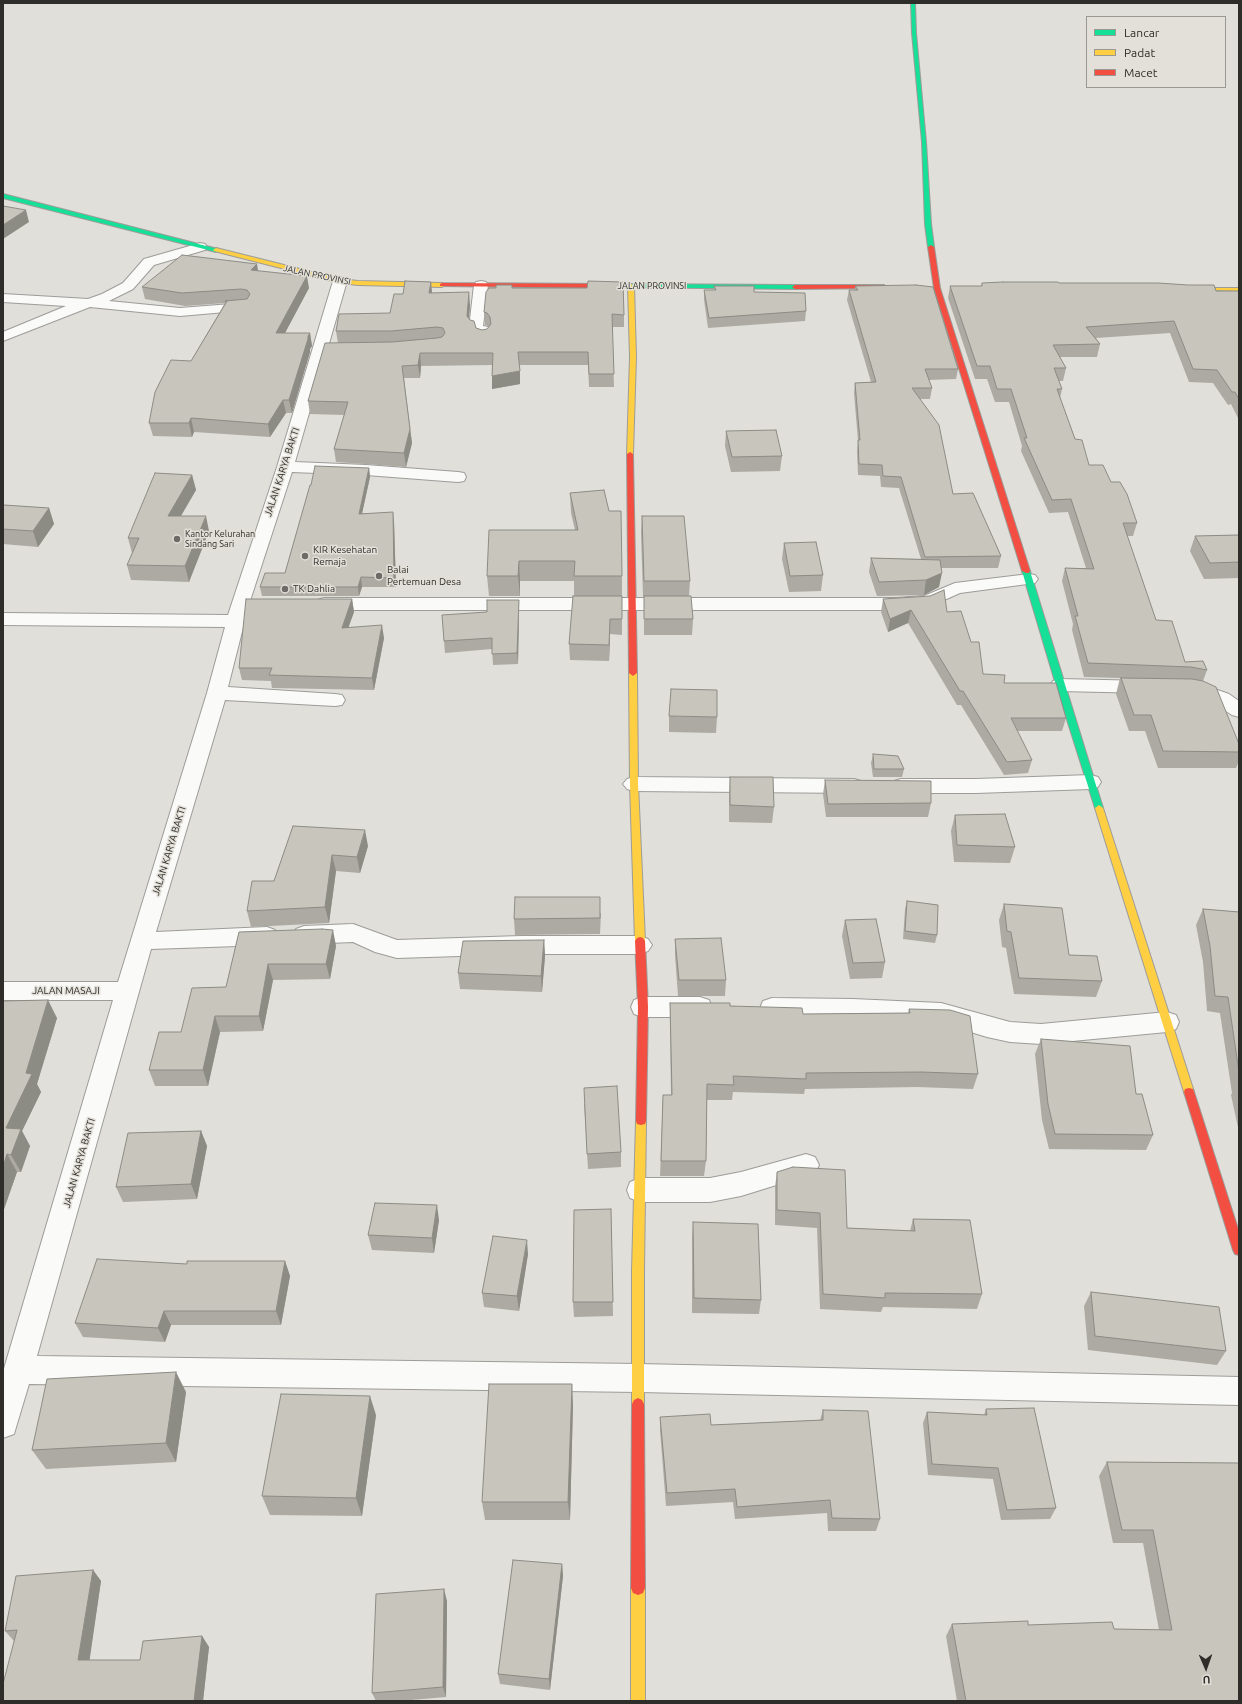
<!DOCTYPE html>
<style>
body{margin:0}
#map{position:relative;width:1242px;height:1704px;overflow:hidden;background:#e0dfda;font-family:Ubuntu,sans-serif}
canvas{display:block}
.frame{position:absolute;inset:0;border:4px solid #2e2d2a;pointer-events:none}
.legend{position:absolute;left:1086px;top:16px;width:140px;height:72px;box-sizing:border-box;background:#e2e0d8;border:1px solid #9a9892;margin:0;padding:5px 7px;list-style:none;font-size:12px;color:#2e2d2a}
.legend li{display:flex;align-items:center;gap:8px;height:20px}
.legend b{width:20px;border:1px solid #9a9892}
.north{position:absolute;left:1186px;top:1648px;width:40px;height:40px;-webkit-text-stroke:3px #e2e0d8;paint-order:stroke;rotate:178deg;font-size:11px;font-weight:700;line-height:16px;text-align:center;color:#2e2d2a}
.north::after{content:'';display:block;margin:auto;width:14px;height:18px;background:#2e2d2a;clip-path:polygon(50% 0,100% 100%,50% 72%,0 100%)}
</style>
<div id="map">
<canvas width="1242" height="1704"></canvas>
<div class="frame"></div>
<ul class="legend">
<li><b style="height:5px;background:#16e098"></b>Lancar</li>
<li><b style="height:5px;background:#ffcf43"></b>Padat</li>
<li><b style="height:5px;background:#f24e42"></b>Macet</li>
</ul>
<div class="north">U</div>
</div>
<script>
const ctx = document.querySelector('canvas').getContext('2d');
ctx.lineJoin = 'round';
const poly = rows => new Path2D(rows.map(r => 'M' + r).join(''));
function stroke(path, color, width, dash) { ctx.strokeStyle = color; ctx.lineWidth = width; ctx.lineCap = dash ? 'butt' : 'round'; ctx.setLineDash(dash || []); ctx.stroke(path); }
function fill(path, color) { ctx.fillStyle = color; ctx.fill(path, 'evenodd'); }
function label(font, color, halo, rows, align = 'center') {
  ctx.font = font + ' Ubuntu,sans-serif'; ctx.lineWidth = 3; ctx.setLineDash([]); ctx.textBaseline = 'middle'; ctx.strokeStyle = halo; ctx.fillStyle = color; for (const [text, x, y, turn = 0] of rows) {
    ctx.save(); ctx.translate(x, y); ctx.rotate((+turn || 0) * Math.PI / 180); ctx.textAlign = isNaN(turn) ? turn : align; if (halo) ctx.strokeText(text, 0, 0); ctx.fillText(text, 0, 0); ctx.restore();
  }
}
const street = poly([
 [200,243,205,244,207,247,205,250,154,265,133,289,109,301,180,308,244,303,249,304,251,307,249,310,180,316,90,307,3,341,3,332,66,306,3,302,3,294,88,299,102,294,123,283,144,259,200,243],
 [340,277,345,278,347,281,295,462,366,465,458,472,464,473,466,477,464,481,458,482,366,475,292,472,249,604,228,687,335,694,342,695,345,700,342,705,335,706,225,700,156,932,267,927,275,930,279,936,275,942,267,945,151,949,37,1356,639,1364,1239,1377,1239,1405,639,1392,29,1384,14,1434,3,1438,3,1372,113,1000,3,1000,3,982,118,982,207,693,225,627,3,625,3,613,228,615,277,467,333,281,335,278,340,277],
 [481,281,486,282,488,285,483,326,488,327,490,330,490,337,488,340,483,341,478,340,476,337,476,332,471,331,469,328,474,285,476,282,481,281],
 [1029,574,1035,575,1038,579,1035,583,960,593,933,605,897,610,324,610,317,608,315,604,317,600,324,598,897,598,924,596,955,583,1029,574],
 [1060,679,1148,681,1155,683,1158,687,1155,691,1148,693,1060,691,1053,689,1050,685,1053,681,1060,679],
 [1193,683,1209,687,1229,694,1239,701,1239,717,1232,715,1215,704,1186,693,1183,689,1186,685,1193,683],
 [1091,775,1098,777,1101,782,1098,787,1091,789,976,793,901,793,894,791,890,786,894,781,901,779,976,779,1091,775],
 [634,777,854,779,861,781,865,786,861,791,854,793,634,791,627,789,623,784,627,779,634,777],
 [353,924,397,940,521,936,640,936,648,939,652,945,648,951,640,954,521,954,397,958,375,952,353,942,304,944,296,941,292,935,296,929,304,926,353,924],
 [643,997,700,997,709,1000,712,1007,709,1014,700,1017,643,1017,634,1014,631,1007,634,1000,643,997],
 [772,998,853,999,941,1003,1010,1022,1041,1024,1167,1012,1176,1015,1179,1022,1176,1029,1167,1032,1041,1044,1010,1042,987,1037,941,1023,853,1019,772,1018,763,1015,760,1008,763,1001,772,998],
 [806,1154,815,1157,819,1165,815,1173,741,1196,710,1202,640,1202,630,1198,627,1190,630,1182,640,1178,710,1178,741,1172,806,1154]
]);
const fast = poly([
 [911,3,915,3,916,33,926,142,931,224,934,247,931,249,928,247,925,224,922,142,912,33,911,3],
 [3,194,218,249,219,250,216,252,3,198,3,194],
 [612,284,795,285,798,287,795,289,610,287,610,285,612,284],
 [1023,569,1026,569,1030,571,1103,808,1102,810,1099,811,1095,808,1056,685,1022,571,1023,569]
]);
const slow = poly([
 [216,248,340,279,358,281,442,283,445,285,442,287,358,285,340,283,214,251,213,250,216,248],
 [631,284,634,286,636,357,633,454,630,456,627,454,630,357,628,286,631,284],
 [1239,288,1239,292,1186,292,1183,290,1186,288,1239,288],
 [633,670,637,673,638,784,645,941,643,944,640,945,637,944,635,941,630,784,629,673,633,670],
 [1099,805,1103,808,1194,1092,1193,1095,1189,1096,1185,1095,1184,1092,1095,808,1099,805],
 [641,1117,645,1118,646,1121,644,1271,644,1404,642,1408,638,1410,634,1408,632,1404,632,1271,636,1121,637,1118,641,1117],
 [638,1581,643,1583,645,1588,645,1701,631,1701,631,1588,633,1583,638,1581]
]);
const jam = poly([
 [931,245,934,247,940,288,1030,571,1029,573,1026,573,1022,571,934,288,928,247,931,245],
 [442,283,612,284,615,286,612,288,440,286,440,284,442,283],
 [884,285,887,287,886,288,795,289,792,287,795,285,884,285],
 [630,452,633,454,637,673,633,676,629,673,627,454,630,452],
 [640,937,643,938,645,941,648,1007,646,1121,645,1124,641,1125,637,1124,636,1121,638,1007,635,941,637,938,640,937],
 [1189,1088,1193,1089,1194,1092,1239,1232,1239,1255,1235,1254,1233,1250,1184,1092,1185,1089,1189,1088],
 [638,1398,642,1400,644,1404,645,1588,643,1593,638,1595,633,1593,631,1588,632,1404,634,1400,638,1398]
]);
stroke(street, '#9d9c99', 2);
stroke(fast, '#9d9c99', 2);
stroke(slow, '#9d9c99', 2);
stroke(jam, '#9d9c99', 2);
fill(street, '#fafaf9');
fill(fast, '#16e098');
fill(slow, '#ffcf43');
fill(jam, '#f24e42');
fill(poly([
 [258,271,309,288,285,333,310,333,312,346,310,349,310,352,292,413,286,413,270,437,194,432,192,437,153,436,149,423,191,361,225,303,185,306,145,299,142,287],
 [431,282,432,293,470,305,469,319,476,328,482,330,487,329,489,326,488,326,485,325,484,312,512,288,624,315,624,327,612,327,614,387,589,387,588,365,519,365,520,384,492,389,492,365,421,366,420,378,404,378,412,443,406,467,336,462,334,449,344,415,310,414,308,401,338,343,336,331,390,313,403,294],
 [982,283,1059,283,1239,291,1239,420,1231,404,1228,405,1213,383,1189,382,1170,333,1096,338,1100,344,1097,357,1060,357,1066,368,1063,381,1058,381,1062,389,1060,398,1075,439,1089,465,1111,482,1137,523,1133,536,1127,536,1156,620,1185,662,1207,670,1203,681,1239,744,1239,761,1236,768,1158,768,1145,731,1129,731,1116,694,1120,678,1084,677,1072,630,1073,624,1062,581,1065,568,1086,568,1068,512,1049,513,1021,451,1022,446,1009,402,995,402,987,379,975,379,948,298,950,286,981,286],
 [714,286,754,292,806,311,805,321,708,328,704,300,704,290,714,290],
 [855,286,958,369,956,379,929,380,932,388,930,399,920,399,953,494,1001,556,998,568,941,568,939,587,924,595,877,596,869,572,871,558,921,559,899,488,881,487,880,476,858,475,857,451,858,441,854,393,855,383,871,382,847,300,849,290,855,290],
 [726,431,782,456,780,471,731,472,725,446],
 [369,468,370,477,362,513,394,521,396,587,362,587,359,596,262,596,260,587,285,573,311,485],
 [192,475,196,490,181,516,209,531,189,582,131,580,127,565,132,553,128,538],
 [570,493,622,576,622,635,610,634,609,661,570,660,569,644,574,596,574,581,520,581,520,596,489,596,487,576,575,530,571,513],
 [3,505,49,508,54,524,38,547,3,544],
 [642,516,690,581,689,596,693,619,692,635,644,635,644,596,643,596,641,532],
 [1239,535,1239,578,1204,579,1190,551,1195,536],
 [784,543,823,575,821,591,789,592,782,559],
 [352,599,354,612,348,627,384,638,374,690,272,688,271,681,242,680,239,668],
 [883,599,947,612,971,642,983,674,1004,683,1066,718,1062,731,1017,731,1032,760,1028,773,1004,775,961,705,957,705,908,623,888,632,881,612],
 [519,600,519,612,518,664,493,665,492,649,445,653,444,641,487,612],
 [669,716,717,717,716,733,669,732],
 [873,755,904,769,902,777,873,777,871,763],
 [730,777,774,807,772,823,729,822,729,793],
 [825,780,931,803,928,817,826,817,823,794],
 [955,815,1015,847,1010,863,954,862,951,831],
 [293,826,368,846,360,873,336,871,329,923,251,927,247,911,274,881],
 [907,901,937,935,935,943,903,939,905,909],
 [1004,904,1102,981,1096,997,1014,994,1006,948,1002,947,999,920],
 [1203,909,1239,912,1239,1132,1231,1095,1232,1093,1220,1013,1207,1011,1203,962,1196,925],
 [601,913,600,934,515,935,514,919],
 [845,920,885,962,882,978,850,979,842,936],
 [239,932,336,946,330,979,273,980,263,1031,220,1032,208,1086,155,1086,149,1070,181,1032,226,987],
 [675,939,726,980,725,996,678,996,675,955],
 [544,940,545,956,542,992,460,989,458,973],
 [3,1001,57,1018,37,1084,41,1092,22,1131,30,1146,21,1172,17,1172,3,1212],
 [670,1003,730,1006,803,1014,908,1013,909,1009,978,1074,973,1089,917,1087,805,1089,804,1094,733,1092,732,1100,707,1100,706,1161,704,1176,660,1176,663,1095,671,1095,670,1019],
 [1041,1039,1136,1094,1153,1135,1146,1150,1049,1149,1042,1120,1035,1054],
 [584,1103,621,1152,621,1167,588,1169],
 [201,1131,207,1146,197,1199,123,1202,116,1187],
 [777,1172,847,1228,910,1231,913,1219,982,1294,977,1309,883,1307,881,1312,820,1309,817,1228,775,1225,775,1187],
 [611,1209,613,1316,574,1317,573,1302],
 [439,1220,434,1253,372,1250,368,1235],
 [693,1222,761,1300,759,1314,692,1313,692,1237],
 [528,1254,519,1311,484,1307,482,1293],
 [285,1261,290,1276,281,1325,171,1325,165,1342,83,1337,75,1323,187,1264],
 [1091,1292,1226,1351,1217,1365,1088,1350,1084,1306],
 [186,1392,176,1462,46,1469,32,1450],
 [573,1404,570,1520,485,1520,482,1502],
 [986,1409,1056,1508,1050,1519,1001,1520,993,1479,928,1475,923,1423,927,1412,984,1415],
 [823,1410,880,1519,876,1531,828,1531,827,1513,735,1519,733,1502,666,1506,660,1430,660,1417,711,1425,820,1420],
 [376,1415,362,1516,270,1515,262,1496],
 [1107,1462,1239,1463,1239,1701,957,1701,946,1636,952,1624,1028,1625,1114,1629,1159,1630,1143,1543,1113,1543,1099,1476],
 [562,1564,563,1576,550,1690,500,1684,498,1674],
 [93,1570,101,1581,89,1660,140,1660,202,1636,209,1647,203,1701,3,1701,14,1641,5,1631],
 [447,1601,446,1697,400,1701,376,1701,372,1693]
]), '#acaaa2');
fill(poly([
 [26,210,29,222,3,239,3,225],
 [257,264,259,276,251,270],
 [307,276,309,288,278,346,276,333],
 [431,282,432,294,429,293],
 [469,292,470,305,468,329,467,316],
 [310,333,312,346,310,349,310,352,292,413,289,400,308,336],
 [420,353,421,366,420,378,418,365],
 [520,371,520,384,492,389,492,376],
 [283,400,286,413,270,437,268,424],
 [191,418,194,432,192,437,189,423],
 [410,429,412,443,406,467,404,453],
 [369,468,370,477,360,523,359,514],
 [192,475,196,490,172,531,168,516],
 [49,508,54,524,38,547,33,531],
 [393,512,394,521,396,587,394,578],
 [206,516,209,531,189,582,185,566],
 [519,561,520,581,520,596,518,576],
 [942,573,939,587,924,595,926,580],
 [361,577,362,587,359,596,358,587],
 [352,599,354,612,344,640,342,628],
 [519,600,519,612,518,664,517,653],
 [911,610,908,623,888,632,890,619],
 [610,619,610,634,609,661,609,645],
 [382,625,384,638,374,690,372,678],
 [365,830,368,846,360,873,357,857],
 [332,855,336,871,329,923,325,907],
 [333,930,336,946,330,979,326,964],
 [544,940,545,956,542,992,541,976],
 [268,964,273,980,263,1031,259,1016],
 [48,1000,57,1018,37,1084,41,1092,22,1131,30,1146,21,1172,11,1155,6,1128,26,1073],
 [215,1016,220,1032,208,1086,203,1070],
 [201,1131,207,1146,197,1199,191,1184],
 [7,1154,17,1172,3,1212,3,1167],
 [437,1205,439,1220,434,1253,432,1238],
 [527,1240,528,1254,519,1311,517,1296],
 [285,1261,290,1276,281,1325,276,1311],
 [164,1311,171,1325,165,1342,158,1328],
 [176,1372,186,1392,176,1462,166,1443],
 [572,1384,573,1404,570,1520,568,1502],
 [370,1396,376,1415,362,1516,356,1498],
 [562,1564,563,1576,550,1690,549,1679],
 [93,1570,101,1581,88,1671,78,1660],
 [444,1589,447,1601,446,1697,443,1687],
 [202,1636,209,1647,203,1701,194,1701]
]), '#8c8b84');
const building = poly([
 [3,206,26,210,3,225,3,206],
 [182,255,257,264,251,270,307,276,276,333,310,333,308,336,308,339,289,400,283,400,268,424,191,418,189,423,149,423,155,392,171,360,191,361,227,301,225,301,247,299,250,294,247,290,241,289,182,293,142,287,182,255],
 [405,281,431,282,429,293,469,292,467,316,470,320,474,321,476,328,482,330,487,329,491,324,490,317,487,313,484,312,486,292,489,288,496,288,496,285,512,285,512,288,587,288,588,281,623,282,624,315,612,314,614,374,589,374,588,352,518,352,520,371,492,376,493,353,420,353,418,365,402,366,410,429,404,453,334,449,348,402,308,401,325,343,392,342,437,338,442,337,445,333,443,328,437,327,391,331,336,331,339,314,390,313,394,294,403,294,405,281],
 [1003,282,1058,282,1059,283,1158,283,1188,285,1214,285,1216,291,1239,291,1239,399,1235,392,1232,392,1217,370,1193,369,1174,321,1086,327,1100,344,1053,345,1066,368,1054,368,1062,389,1057,389,1075,439,1082,440,1089,465,1103,465,1111,482,1120,482,1127,494,1137,523,1123,523,1156,620,1172,621,1185,662,1203,661,1207,670,1191,667,1088,663,1075,616,1078,616,1065,568,1094,569,1071,499,1052,500,1024,438,1027,438,1011,389,997,389,990,366,977,366,950,286,982,286,982,283,1003,282],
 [916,285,933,287,958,369,925,369,932,388,912,388,939,425,953,494,973,493,1001,556,925,557,901,477,883,476,882,465,859,464,858,440,860,440,855,383,876,382,849,290,858,290,855,286,916,285],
 [714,286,754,286,754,292,805,293,806,311,709,318,704,290,716,290,714,286],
 [776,430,782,456,732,457,726,431,776,430],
 [315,466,369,468,359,514,393,512,394,578,361,577,358,587,260,587,265,573,285,573,310,485,311,485,315,466],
 [155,473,192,475,168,516,206,516,185,566,127,565,139,538,128,538,155,473],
 [604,490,609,511,621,511,622,576,574,576,575,561,519,561,518,576,487,576,489,530,578,530,570,493,604,490],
 [3,505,4,505,49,508,33,531,3,529,3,505],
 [642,516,684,516,690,581,644,581,642,516],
 [1239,535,1239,562,1210,563,1195,536,1239,535],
 [816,542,823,575,790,576,784,543,816,542],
 [871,558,940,560,942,573,926,580,879,582,871,558],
 [944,590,947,612,961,611,971,642,979,642,983,674,1005,675,1004,683,1056,683,1066,718,1011,718,1032,760,1007,762,963,691,960,691,911,610,890,619,883,599,930,596,944,590],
 [573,596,622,596,622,619,610,619,609,645,569,644,573,596],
 [644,596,691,596,693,619,644,619,644,596],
 [246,599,352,599,342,628,382,625,372,678,269,675,272,668,239,668,246,599],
 [487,600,519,600,517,653,492,654,492,638,444,641,442,615,487,612,487,600],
 [1121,678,1192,679,1203,681,1216,687,1239,744,1239,752,1163,751,1151,715,1134,715,1121,678],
 [671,689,717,690,717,717,669,716,671,689],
 [873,754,898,756,904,769,874,769,873,754],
 [730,777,773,777,774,807,730,805,730,777],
 [825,780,931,781,931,803,828,804,825,780],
 [1005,814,1015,847,957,845,955,815,1005,814],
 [293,826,365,830,357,857,332,855,325,907,247,911,252,881,274,881,293,826],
 [515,897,600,897,600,918,514,919,515,897],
 [907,901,938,905,937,935,905,931,907,901],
 [1004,904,1062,908,1069,955,1097,956,1102,981,1019,978,1011,932,1007,931,1004,904],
 [1203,909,1239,912,1239,1072,1228,997,1215,996,1210,946,1203,909],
 [876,919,885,962,853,963,845,920,876,919],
 [322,929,333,930,326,964,268,964,259,1016,215,1016,203,1070,149,1070,159,1032,181,1032,192,988,226,987,239,932,322,929],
 [721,938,726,980,679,980,675,939,721,938],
 [544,940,541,976,458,973,463,941,544,940],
 [48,1000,26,1073,32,1074,6,1128,21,1129,11,1155,7,1154,3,1167,3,1001,48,1000],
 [670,1003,730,1003,730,1006,802,1008,803,1014,910,1013,909,1009,950,1010,970,1016,978,1074,921,1072,806,1073,806,1079,733,1076,734,1085,707,1084,706,1161,661,1161,663,1095,672,1095,670,1003],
 [1041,1039,1130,1046,1136,1094,1142,1094,1153,1135,1055,1134,1048,1104,1041,1039],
 [617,1086,621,1152,587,1154,584,1088,617,1086],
 [201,1131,191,1184,116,1187,128,1133,201,1131],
 [793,1167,845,1170,847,1228,915,1231,913,1219,970,1220,982,1294,885,1293,885,1298,823,1294,820,1213,777,1210,777,1172,793,1167],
 [375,1203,437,1205,432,1238,368,1235,375,1203],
 [611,1209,613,1302,573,1302,574,1210,611,1209],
 [693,1222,758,1224,761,1300,694,1298,693,1222],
 [493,1236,527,1240,517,1296,482,1293,493,1236],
 [97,1259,187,1264,187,1261,285,1261,276,1311,164,1311,158,1328,75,1323,97,1259],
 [1091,1292,1219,1307,1226,1351,1095,1336,1091,1292],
 [176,1372,166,1443,32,1450,47,1379,176,1372],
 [489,1384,572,1384,568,1502,482,1502,489,1384],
 [281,1394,370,1396,356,1498,262,1496,281,1394],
 [1034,1408,1056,1508,1007,1510,998,1468,932,1464,927,1412,987,1415,986,1409,1034,1408],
 [823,1410,868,1411,880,1519,832,1518,830,1500,737,1507,735,1489,667,1493,660,1417,710,1414,711,1425,823,1420,823,1410],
 [1107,1462,1239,1463,1239,1701,966,1701,952,1624,1028,1621,1028,1625,1112,1622,1114,1629,1172,1630,1153,1530,1122,1530,1107,1462],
 [513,1560,562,1564,549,1679,498,1674,513,1560],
 [93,1570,78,1660,140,1660,143,1641,202,1636,194,1701,3,1701,3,1684,17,1630,5,1631,16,1576,93,1570],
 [444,1589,443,1687,372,1693,376,1594,444,1589]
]);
fill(building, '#c8c6bc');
stroke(building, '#8c8b84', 1);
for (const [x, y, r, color] of [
 [177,539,4,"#6c6b68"],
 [305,556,4,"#6c6b68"],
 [379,576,4,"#6c6b68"],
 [285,589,4,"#6c6b68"]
]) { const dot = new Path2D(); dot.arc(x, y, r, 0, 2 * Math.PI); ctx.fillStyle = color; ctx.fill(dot); stroke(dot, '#e2e0d8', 1.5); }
label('9px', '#2e2d2a', '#e2e0d8', [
 ["JALAN PROVINSI",317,275,12],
 ["JALAN PROVINSI",652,286]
]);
label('9px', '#2e2d2a', '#e2e0d8', [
 ["Kantor Kelurahan",185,534],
 ["Sindang Sari",185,544]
], 'left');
label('10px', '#2e2d2a', '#e2e0d8', [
 ["JALAN KARYA BAKTI",282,472,-72],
 ["JALAN KARYA BAKTI",169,851,-73],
 ["JALAN MASAJI",66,991],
 ["JALAN KARYA BAKTI",79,1163,-74]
]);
label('10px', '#2e2d2a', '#e2e0d8', [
 ["KIR Kesehatan",313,550],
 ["Remaja",313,562],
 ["Balai",387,570],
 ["Pertemuan Desa",387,582],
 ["TK Dahlia",293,589]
], 'left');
</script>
